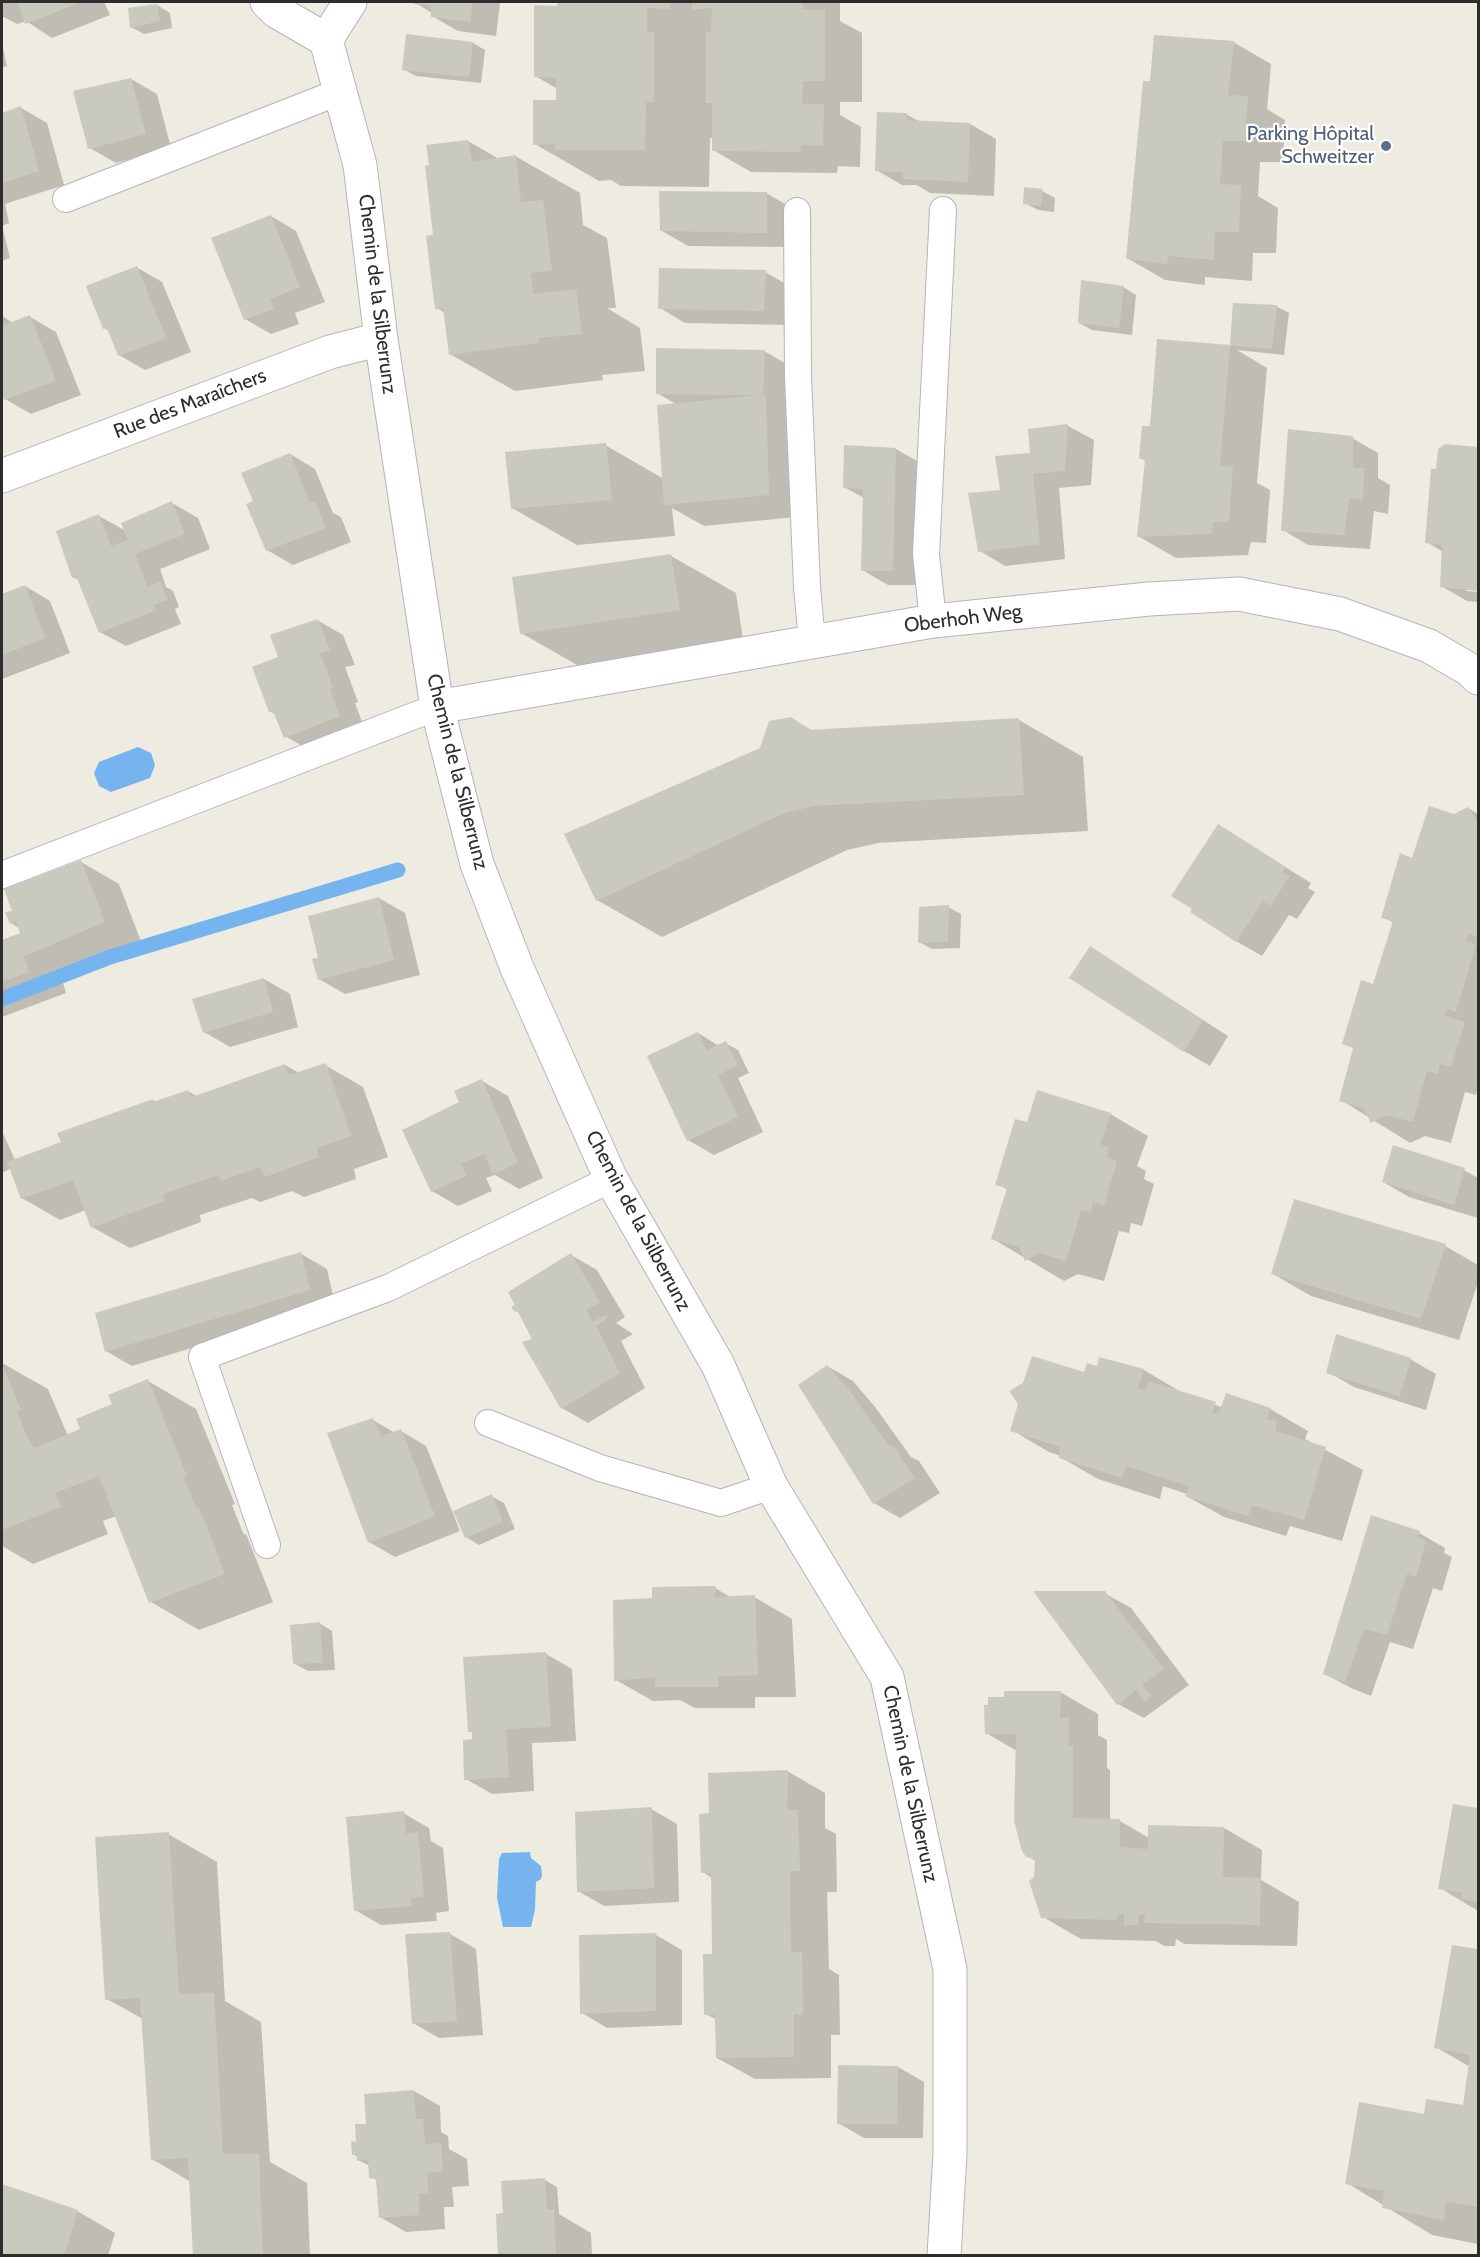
<!DOCTYPE html>
<meta charset="utf-8">
<style>
body{margin:0}
#map{position:relative;width:1480px;height:2257px;overflow:hidden;background:#eeebe0;font-family:Cabin,sans-serif}
canvas{display:block}
.frame{position:absolute;inset:0;border:3px solid #2d2d2d;pointer-events:none}
</style>
<div id="map">
<canvas width="1480" height="2257"></canvas>
<div class="frame"></div>
</div>
<script>
const ctx = document.querySelector('canvas').getContext('2d');
ctx.lineJoin = 'round';
function fill(path, color) {
  ctx.fillStyle = color;
  ctx.fill(path, 'evenodd');
}
function poly(rows) {
  const path = new Path2D();
  for (const r of rows) {
    path.moveTo(r[0], r[1]);
    for (let i = 2; i < r.length; i += 2) path.lineTo(r[i], r[i + 1]);
  }
  return path;
}
function trace(path, color, width, dash) {
  ctx.strokeStyle = color;
  ctx.lineWidth = width;
  ctx.lineCap = dash ? 'butt' : 'round';
  ctx.setLineDash(dash || []);
  ctx.stroke(path);
}
function write(font, color, halo, rows, align = 'center') {
  ctx.font = font + ' Cabin,sans-serif';
  ctx.lineWidth = 4.5;
  ctx.setLineDash([]);
  ctx.textBaseline = 'middle';
  ctx.strokeStyle = halo;
  ctx.fillStyle = color;
  for (const [text, x, y, turn = 0] of rows) {
    ctx.save();
    ctx.translate(x, y);
    ctx.rotate((+turn || 0) * Math.PI / 180);
    ctx.textAlign = isNaN(turn) ? turn : align;
    if (halo) ctx.strokeText(text, 0, 0);
    ctx.fillText(text, 0, 0);
    ctx.restore();
  }
}
fill(poly([
 [138,747,151,753,155,765,150,778,111,792,99,786,94,773,99,762],
 [530,1852,531,1858,541,1866,542,1875,541,1879,536,1882,535,1909,531,1927,503,1927,497,1898,499,1859,502,1853]
]), '#75b4ef');
fill(poly([
 [2,2,104,2,110,15,52,38,26,21,17,24,2,16],
 [414,2,500,2,496,36,458,31,432,16,432,13],
 [559,2,840,2,840,21,862,33,862,102,840,102,840,115,861,127,860,167,838,166,837,173,751,172,713,150,713,138,710,138,709,187,621,186,611,180,599,181,535,144,558,102,558,89,535,76],
 [157,5,170,13,172,28,144,34,131,27],
 [1233,42,1271,64,1267,109,1285,120,1283,162,1260,162,1258,196,1278,208,1276,253,1253,253,1252,281,1205,277,1205,285,1165,280,1127,258,1152,82],
 [473,43,485,50,481,83,416,76,403,69],
 [2,44,7,66,2,67],
 [131,79,157,94,171,148,116,163,90,148],
 [21,108,47,123,64,185,5,204,9,223,2,226,10,258,2,261,2,114],
 [878,113,907,115,921,122,970,124,996,139,994,196,930,193,917,185,902,185,876,170],
 [468,141,499,159,515,156,580,193,583,225,607,238,616,308,607,308,640,328,645,371,602,375,603,380,515,391,450,354,445,313,437,308,435,237],
 [1042,191,1055,198,1054,212,1038,210,1025,203],
 [766,193,792,208,793,247,688,246,662,231],
 [271,216,296,231,325,302,295,313,299,324,271,334,245,319],
 [136,267,162,282,191,352,145,370,119,355,110,332,105,328],
 [765,272,791,287,790,325,685,323,660,308],
 [1123,287,1136,295,1132,335,1092,330,1079,323],
 [1234,304,1276,306,1289,313,1284,355,1237,350,1267,368,1257,483,1270,490,1266,543,1251,542,1248,555,1176,558,1138,536,1146,461,1140,458,1151,427,1159,341,1231,346],
 [2,316,13,323,30,317,56,332,81,395,31,414,5,399,2,390],
 [764,351,790,366,806,516,704,526,672,508,675,536,577,545,512,508,605,445,664,479,676,404,657,393],
 [1068,426,1094,440,1091,485,1059,488,1065,559,1005,566,980,551,1001,491,1032,455,1029,431],
 [1352,438,1378,453,1378,478,1390,485,1388,514,1374,511,1370,549,1308,545,1283,530],
 [1445,446,1478,448,1478,589,1466,588,1466,591,1478,592,1478,602,1467,601,1441,586,1443,552,1427,542,1438,470],
 [896,449,922,464,918,585,888,585,862,570,864,498,844,487],
 [290,454,315,469,333,513,341,517,351,542,293,565,267,550,255,501],
 [172,503,198,518,210,549,160,569,166,587,173,591,179,607,175,609,181,624,126,646,100,632,80,581,73,577,99,516,126,531],
 [671,556,736,593,744,646,586,670,521,633],
 [25,586,50,601,70,653,2,679,2,596],
 [317,620,343,635,355,665,345,667,358,702,355,703,365,730,311,751,285,736,276,715,270,711,280,658],
 [791,718,813,731,1019,720,1083,757,1088,831,878,843,847,850,662,937,597,900,761,749],
 [1468,808,1478,814,1478,1085,1476,1095,1465,1092,1451,1143,1425,1136,1410,1143,1341,1100,1355,1049,1344,1043,1374,986,1394,923,1383,917,1413,860,1454,816],
 [1219,826,1311,883,1308,888,1315,892,1297,919,1289,915,1262,956,1236,941],
 [81,862,119,884,142,944,61,977,66,993,2,1017,2,941,21,934,19,928,11,923,14,912],
 [379,898,405,913,420,975,345,994,319,979,319,959],
 [948,907,961,914,960,948,932,949,919,942],
 [1091,948,1228,1036,1210,1066,1184,1051],
 [264,979,290,994,298,1027,230,1047,204,1032],
 [698,1033,719,1046,725,1043,738,1050,749,1073,738,1078,763,1132,714,1155,688,1140],
 [285,1065,299,1073,325,1065,363,1087,388,1157,354,1169,356,1179,304,1197,292,1191,260,1202,252,1198,200,1215,201,1222,130,1248,92,1227,86,1210,60,1220,22,1198,11,1168,2,1173,2,1131,15,1160,63,1143,153,1100,156,1102,188,1091,198,1097],
 [482,1081,508,1096,543,1178,519,1189,495,1175,486,1178,492,1191,458,1206,432,1191,461,1103],
 [1110,1114,1148,1136,1137,1166,1146,1171,1144,1179,1154,1184,1142,1226,1131,1223,1129,1233,1119,1231,1104,1281,1078,1274,1064,1281,993,1239,1008,1190,997,1184,1028,1124],
 [1464,1170,1478,1178,1478,1218,1409,1197,1383,1182],
 [1295,1201,1445,1246,1478,1265,1478,1282,1459,1340,1311,1296,1273,1274],
 [301,1254,327,1269,335,1305,132,1366,106,1351],
 [571,1255,597,1270,625,1317,616,1323,633,1334,621,1341,645,1388,588,1423,562,1408,535,1340,521,1314,516,1311],
 [1410,1359,1436,1374,1426,1410,1354,1387,1328,1372],
 [2,1363,48,1389,68,1436,82,1430,148,1381,196,1409,235,1504,232,1505,243,1533,247,1536,273,1602,199,1630,151,1602,116,1516,103,1521,108,1534,33,1564,2,1546],
 [827,1366,853,1381,875,1407,911,1457,919,1461,940,1493,900,1518,874,1503],
 [1098,1367,1144,1370,1181,1392,1223,1408,1270,1409,1308,1431,1305,1439,1363,1470,1342,1541,1290,1526,1286,1536,1224,1517,1186,1496,1187,1494,1163,1486,1160,1499,1098,1479,1060,1457,1061,1456,1049,1452,1012,1430,1085,1374],
 [373,1420,395,1433,401,1431,426,1446,460,1531,395,1557,369,1542],
 [491,1496,504,1503,515,1529,479,1545,466,1537],
 [1419,1533,1445,1548,1444,1553,1452,1557,1442,1591,1433,1588,1413,1649,1390,1642,1371,1696,1351,1688,1325,1674],
 [715,1588,732,1598,754,1597,792,1619,796,1697,755,1697,755,1708,695,1708,680,1700,653,1701,616,1680,653,1600],
 [1104,1593,1131,1608,1189,1685,1144,1718,1118,1704],
 [319,1623,332,1631,335,1670,308,1671,295,1664],
 [546,1654,572,1669,576,1741,532,1743,534,1791,492,1794,466,1779,473,1741,473,1733,470,1731],
 [1060,1692,1098,1714,1098,1735,1107,1740,1107,1768,1110,1770,1110,1820,1120,1821,1149,1838,1224,1828,1262,1850,1261,1880,1299,1902,1297,1946,1184,1944,1176,1939,1175,1946,1164,1946,1156,1941,1081,1939,1043,1917,1035,1877,1036,1861,1027,1856,1017,1751,986,1733],
 [787,1771,825,1793,825,1828,836,1834,837,1892,827,1892,829,1969,839,1975,840,2035,831,2035,831,2078,755,2079,717,2058,717,2020,706,2014,714,1955,712,1878,703,1872,711,1814],
 [1454,1805,1478,1810,1478,1911,1440,1888],
 [651,1809,677,1824,679,1902,604,1906,578,1891],
 [403,1813,429,1828,431,1841,443,1848,449,1911,436,1913,437,1921,381,1925,355,1910],
 [168,1834,217,1862,225,2001,261,2022,270,2162,307,2183,310,2256,195,2256,191,2182,152,2159,143,2019,107,1999],
 [450,1934,476,1949,483,2035,439,2038,413,2023],
 [656,1935,682,1950,682,2025,607,2028,582,2013],
 [1453,1947,1478,1951,1478,2244,1432,2235,1347,2183,1425,2116,1464,2107,1470,2067,1436,2047],
 [898,2067,924,2082,923,2138,864,2138,838,2123],
 [414,2091,440,2106,441,2132,448,2136,449,2149,467,2159,469,2186,452,2187,454,2207,444,2207,445,2229,406,2232,380,2217,378,2181,371,2177,370,2166,358,2160,358,2157,353,2154,367,2125],
 [545,2180,557,2187,559,2214,591,2233,592,2256,500,2256,505,2214],
 [2,2186,77,2211,115,2233,108,2256,2,2256]
]), '#0003');
trace(poly([
 [2,999,110,957,398,870]
]), '#75b4ef', 15);
fill(poly([
 [18,2,82,2,25,24],
 [413,2,473,2,470,22,431,17,431,5,413,4],
 [557,2,670,2,670,9,647,8,647,32,654,32,654,102,646,102,645,150,555,150,555,144,533,145,533,100,556,100,556,78,534,77,534,5,557,6],
 [692,2,803,2,803,9,825,10,825,81,803,81,802,104,824,104,823,146,801,145,800,152,712,151,712,103,706,103,706,32,711,32,712,8,692,10],
 [157,4,160,21,130,28,128,8],
 [406,34,473,42,469,77,402,70],
 [1154,35,1234,41,1228,95,1248,96,1245,141,1223,141,1220,184,1241,185,1239,232,1215,232,1214,260,1168,256,1167,264,1126,259,1143,81,1150,81],
 [131,78,146,134,88,149,73,91],
 [21,106,39,171,2,183,2,113],
 [877,112,907,113,907,120,970,123,968,182,903,179,903,172,875,171],
 [468,140,472,162,516,155,521,202,543,200,552,271,531,273,533,294,576,289,582,334,539,338,539,343,449,355,443,308,435,309,426,236,433,235,425,166,429,165,426,145],
 [1024,187,1043,189,1041,206,1023,204],
 [659,191,767,192,767,233,660,231],
 [271,215,300,287,270,299,274,309,244,320,211,238],
 [137,266,166,338,118,356,107,328,103,329,86,286],
 [659,268,766,270,764,311,658,309],
 [1081,280,1124,286,1119,328,1078,323],
 [1233,303,1277,305,1272,349,1230,345],
 [30,315,56,381,4,400,2,395,2,321,3,325],
 [1157,339,1230,345,1220,465,1233,467,1229,522,1213,522,1211,534,1137,537,1145,460,1139,458,1142,426,1150,426],
 [656,348,765,350,763,395,766,394,769,495,664,505,657,405,760,395,656,394],
 [1068,424,1065,471,1033,474,1040,544,978,552,968,493,1000,490,995,456,1030,453,1028,429],
 [1288,429,1353,436,1353,468,1364,468,1363,500,1349,498,1344,535,1281,531],
 [606,443,612,500,511,509,505,452],
 [1445,444,1478,447,1478,591,1440,587,1442,545,1425,543,1431,469,1436,469,1438,449],
 [844,445,896,448,893,571,861,571,863,489,843,488],
 [290,453,310,503,315,501,326,528,266,551,246,504,253,501,241,473],
 [172,501,185,534,135,554,147,587,160,582,168,600,154,605,156,610,99,633,76,576,72,578,56,531,99,514,111,546,128,540,121,523],
 [671,554,680,610,520,634,512,577],
 [25,585,45,638,2,655,2,594],
 [318,619,330,650,320,653,333,688,330,689,340,716,284,738,273,711,269,712,252,667,278,657,270,635],
 [791,717,809,730,1019,718,1024,795,813,806,782,814,596,901,564,834,760,748,769,721],
 [1429,806,1454,814,1468,807,1476,820,1478,821,1478,937,1469,934,1466,941,1476,944,1456,1012,1447,1009,1444,1016,1465,1022,1451,1067,1440,1064,1438,1074,1427,1071,1413,1122,1386,1115,1371,1123,1363,1108,1339,1101,1353,1048,1342,1044,1361,980,1373,984,1393,921,1381,918,1400,853,1412,858],
 [1218,824,1286,867,1282,873,1290,876,1270,906,1263,901,1236,942,1190,912,1192,909,1171,896],
 [81,860,105,922,24,956,29,972,2,982,2,940,20,933,16,921,10,924,5,912,12,911,4,889],
 [379,897,394,960,318,980,312,959,318,958,308,916],
 [949,905,948,942,918,943,919,907],
 [1090,946,1203,1020,1184,1052,1069,978],
 [264,978,273,1012,203,1033,192,999],
 [698,1032,707,1050,726,1041,738,1065,718,1075,738,1117,687,1141,647,1056],
 [326,1063,351,1136,317,1148,319,1157,265,1177,260,1167,221,1181,218,1175,163,1194,164,1201,91,1228,73,1180,21,1199,7,1162,61,1142,57,1133,153,1099,153,1102,188,1090,192,1097,285,1064,289,1075],
 [482,1079,518,1163,492,1175,485,1154,461,1163,466,1176,431,1192,402,1130,459,1102,454,1091],
 [1037,1090,1111,1113,1100,1144,1109,1148,1107,1158,1117,1161,1104,1206,1093,1202,1091,1212,1081,1210,1066,1261,1039,1253,1025,1261,1019,1247,991,1239,1007,1188,995,1185,1015,1119,1027,1122],
 [1393,1145,1465,1168,1454,1205,1382,1182],
 [1294,1199,1446,1244,1421,1319,1271,1274],
 [301,1252,310,1290,105,1352,95,1313],
 [571,1253,600,1302,586,1310,593,1322,605,1315,608,1318,596,1326,620,1373,561,1409,522,1342,532,1339,517,1310,515,1312,511,1307,515,1305,508,1292],
 [1336,1334,1411,1358,1400,1396,1326,1373],
 [1032,1356,1084,1372,1087,1363,1097,1366,1099,1357,1144,1369,1138,1388,1145,1390,1148,1381,1216,1402,1212,1413,1219,1413,1226,1393,1271,1408,1267,1419,1277,1421,1275,1431,1326,1447,1304,1520,1252,1505,1248,1516,1185,1496,1189,1486,1126,1466,1122,1478,1059,1458,1060,1447,1010,1431,1018,1404,1009,1391,1023,1383],
 [2,1364,21,1410,17,1411,27,1437,34,1448,80,1429,76,1419,112,1404,108,1395,148,1379,187,1476,184,1478,196,1508,199,1507,225,1574,149,1603,99,1476,55,1493,61,1507,2,1530],
 [827,1365,849,1390,890,1447,893,1445,915,1478,873,1504,798,1385],
 [373,1418,381,1436,401,1429,435,1516,368,1543,327,1433],
 [492,1494,503,1522,465,1538,453,1511],
 [1371,1515,1420,1531,1418,1538,1426,1541,1416,1577,1407,1574,1387,1635,1364,1629,1345,1682,1323,1674],
 [716,1586,715,1597,755,1595,758,1675,718,1676,718,1687,655,1687,655,1677,614,1681,613,1600,652,1598,652,1587],
 [1033,1591,1105,1591,1164,1669,1142,1685,1152,1696,1144,1702,1136,1690,1117,1705],
 [320,1622,323,1663,293,1664,290,1625],
 [546,1652,551,1727,506,1729,509,1777,464,1780,463,1740,472,1739,472,1732,468,1732,463,1657],
 [1004,1691,1061,1691,1060,1718,1069,1717,1069,1746,1073,1746,1073,1818,1120,1819,1120,1847,1148,1849,1148,1825,1224,1827,1223,1877,1261,1878,1260,1925,1144,1923,1145,1914,1139,1915,1138,1925,1124,1925,1124,1914,1118,1915,1117,1920,1041,1918,1029,1881,1034,1877,1035,1859,1026,1857,1022,1851,1014,1821,1016,1734,985,1734,984,1705,988,1705,988,1697,1004,1697],
 [788,1770,787,1810,798,1810,800,1871,790,1871,791,1952,802,1952,803,2015,794,2014,794,2057,716,2058,715,2015,704,2015,703,1954,712,1954,711,1873,701,1873,699,1814,709,1813,708,1773],
 [1453,1804,1478,1808,1478,1902,1461,1899,1462,1893,1438,1889],
 [652,1807,654,1888,577,1892,575,1812],
 [404,1811,406,1834,418,1832,424,1897,411,1898,412,1906,354,1911,346,1817],
 [169,1832,179,1994,214,1993,223,2154,259,2154,263,2256,193,2256,188,2158,151,2160,140,1998,105,2000,95,1837],
 [450,1932,457,2021,412,2024,405,1934],
 [656,1933,656,2011,580,2014,579,1935],
 [1452,1945,1478,1949,1478,2207,1446,2201,1444,2220,1382,2208,1384,2191,1345,2184,1359,2102,1424,2114,1426,2099,1463,2105,1470,2055,1434,2048],
 [838,2065,898,2066,897,2124,837,2124],
 [414,2090,416,2119,423,2119,425,2144,441,2143,443,2171,427,2173,428,2193,419,2193,419,2215,379,2218,376,2179,369,2178,368,2160,357,2161,357,2154,352,2155,351,2141,356,2142,355,2124,366,2124,364,2094],
 [545,2178,547,2210,554,2209,556,2256,498,2256,496,2214,503,2213,501,2181],
 [2,2184,78,2210,64,2256,2,2256]
]), '#cac9be');
const service = poly([
 [66,199,339,92],
 [797,211,798,377,807,587,812,641],
 [933,621,926,554,943,210],
 [2,875,437,707],
 [488,1423,600,1468,721,1503,771,1486],
 [267,1545,202,1357,388,1288,611,1179]
]);
const minor = poly([
 [267,2,276,11,326,40,360,165,381,339,437,707,477,864,517,968,611,1179,718,1365,771,1486,887,1677,950,1969,950,2153,944,2256],
 [326,40,350,2],
 [2,476,330,352,381,339],
 [437,707,933,621,1149,599,1239,594,1340,614,1429,646,1470,670,1478,678]
]);
trace(service, '#b4b3c0', 28);
trace(minor, '#b4b3c0', 35);
trace(service, '#fff', 26);
trace(minor, '#fff', 33);
for (const [x, y, r, color] of [
 [1386,146,6,"#5c6f8a"]
]) {
  const dot = new Path2D();
  dot.arc(x, y, r, 0, 2 * Math.PI);
  ctx.fillStyle = color;
  ctx.fill(dot);
  trace(dot, '#fff', 2);
}
write('20px', '#4e5e75', '#fff', [
 ["Parking Hôpital",1374,134],
 ["Schweitzer",1374,157]
], 'right');
write('20px', '#2d2d2d', '#fff', [
 ["Chemin de la Silberrunz",377,294,83],
 ["Rue des Maraîchers",190,404,-21],
 ["Oberhoh Weg",963,619,-7],
 ["Chemin de la Silberrunz",457,772,76],
 ["Chemin de la Silberrunz",638,1221,62],
 ["Chemin de la Silberrunz",910,1784,78]
]);
</script>
